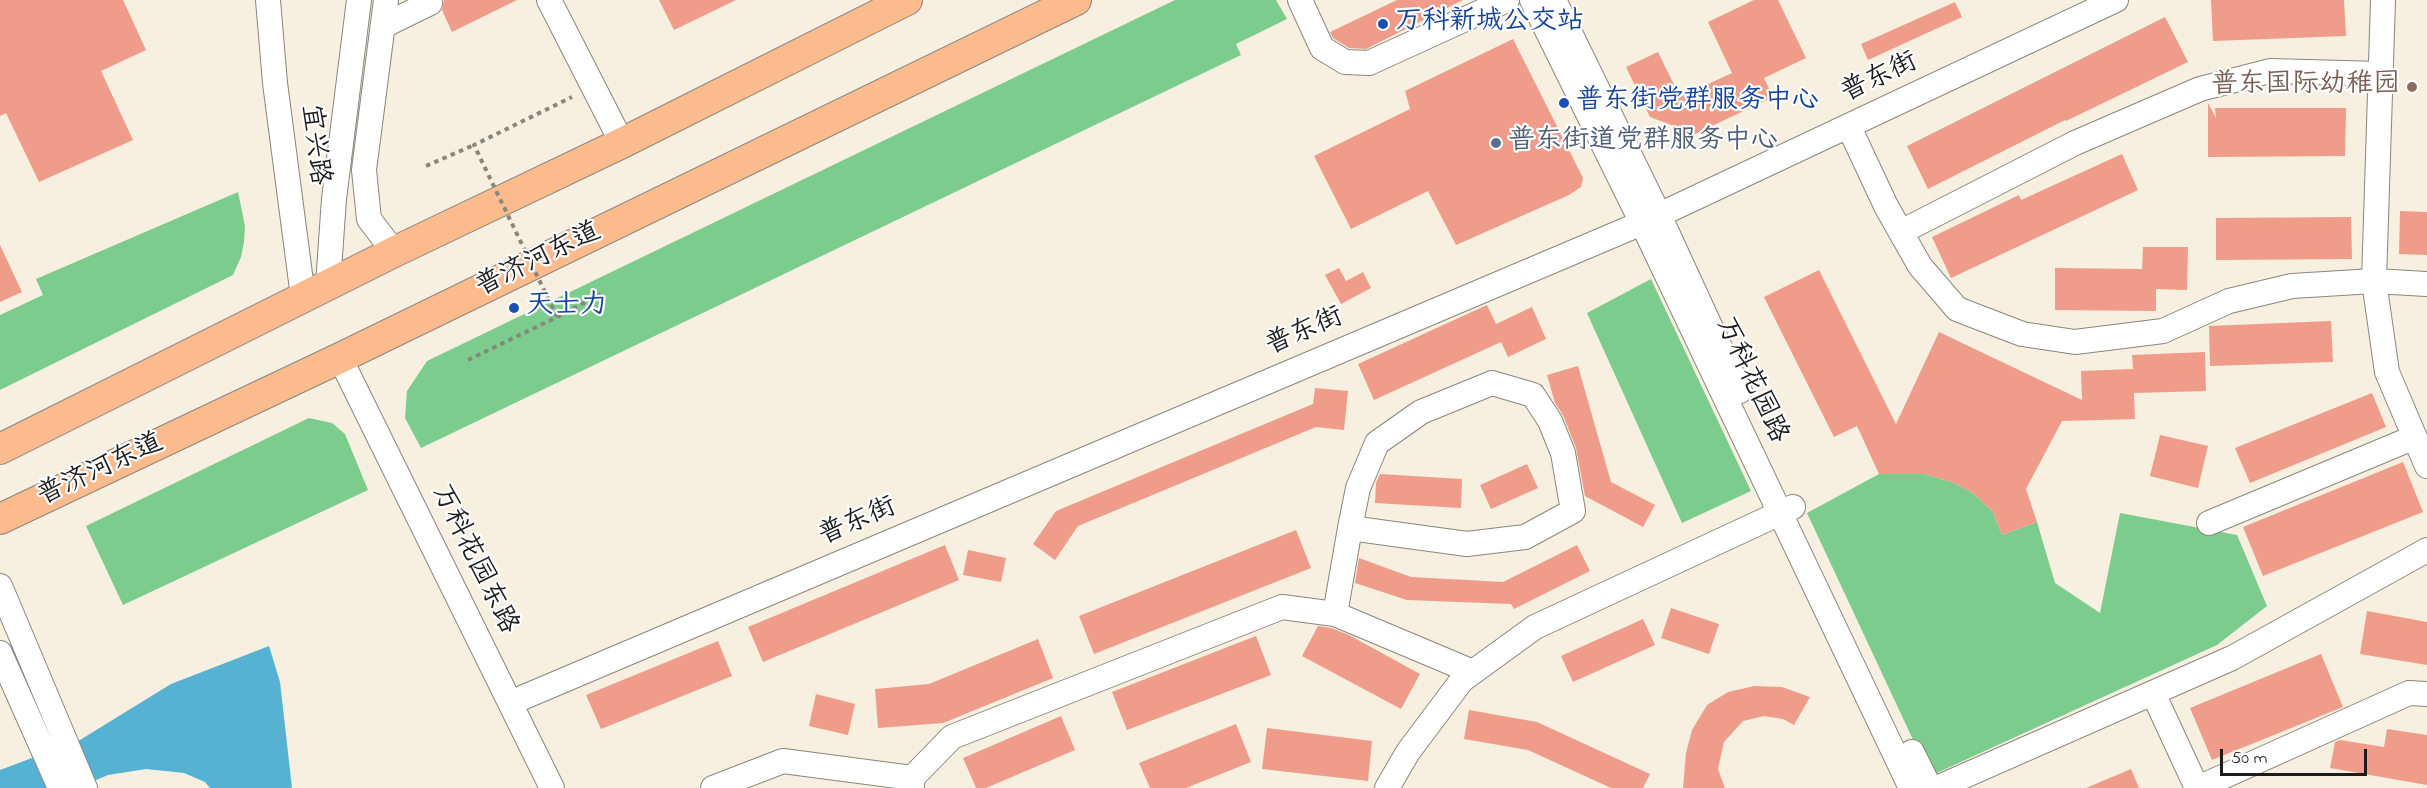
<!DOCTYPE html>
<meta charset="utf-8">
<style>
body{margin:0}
#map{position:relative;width:2427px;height:788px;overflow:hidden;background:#f7efdf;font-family:"Indie Flower",sans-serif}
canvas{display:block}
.scale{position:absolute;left:2220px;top:749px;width:147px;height:27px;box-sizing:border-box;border:3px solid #1c1c1c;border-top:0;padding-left:8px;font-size:18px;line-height:21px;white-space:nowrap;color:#1c1c1c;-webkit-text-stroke:4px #fff;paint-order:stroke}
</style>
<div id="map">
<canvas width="2427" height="788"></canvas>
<div class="scale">50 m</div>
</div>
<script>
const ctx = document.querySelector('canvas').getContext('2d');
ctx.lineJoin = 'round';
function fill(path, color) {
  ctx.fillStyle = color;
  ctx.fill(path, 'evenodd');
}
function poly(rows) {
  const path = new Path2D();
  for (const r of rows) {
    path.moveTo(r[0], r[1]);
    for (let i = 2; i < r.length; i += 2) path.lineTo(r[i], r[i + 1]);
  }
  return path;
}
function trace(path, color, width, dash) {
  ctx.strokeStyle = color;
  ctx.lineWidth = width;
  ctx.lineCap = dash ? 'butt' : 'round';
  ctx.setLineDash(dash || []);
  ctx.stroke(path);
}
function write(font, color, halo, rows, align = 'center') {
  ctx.font = font + ' "Indie Flower","LXGW WenKai TC",sans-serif';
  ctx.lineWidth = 4.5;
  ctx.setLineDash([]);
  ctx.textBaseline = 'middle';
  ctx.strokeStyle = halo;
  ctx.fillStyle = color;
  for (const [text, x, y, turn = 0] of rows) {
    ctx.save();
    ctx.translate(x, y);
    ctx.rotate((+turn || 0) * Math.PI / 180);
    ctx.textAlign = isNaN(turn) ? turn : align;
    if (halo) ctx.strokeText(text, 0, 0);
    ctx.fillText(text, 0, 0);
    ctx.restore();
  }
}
fill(poly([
 [1175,0,1276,0,1287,19,1236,44,1241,55,421,448,405,418,407,391,427,361],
 [238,192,245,226,244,242,241,257,233,275,0,390,0,315,43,295,36,279],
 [1651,279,1751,491,1682,523,1587,313],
 [309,418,332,423,345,434,368,490,123,605,86,526],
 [1879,474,1924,474,1952,482,1973,493,1993,512,2002,535,2037,522,2055,583,2100,613,2120,513,2237,535,2267,606,2217,645,1930,776,1807,513]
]), '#7ccc8d');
fill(poly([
 [269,646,280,682,292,788,210,788,205,782,184,773,146,769,108,775,77,788,0,788,0,770,80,740,171,684]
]), '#55b2d3');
fill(poly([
 [0,0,123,0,146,50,101,71,133,140,39,182,6,113,0,116],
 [444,0,517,0,452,32,442,10],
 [659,0,736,0,674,30],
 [1397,0,1463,0,1366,49,1349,48,1333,38,1330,32],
 [1754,0,1778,0,1806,58,1764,78,1773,97,1695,134,1650,117,1626,67,1658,52,1680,97,1732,73,1708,22],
 [2211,0,2344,0,2346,36,2213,41],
 [1955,2,1962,17,1868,60,1861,44],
 [2165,17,2188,62,2066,121,2065,120,1928,189,1907,146],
 [1513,39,1583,178,1581,187,1569,195,1456,245,1428,191,1351,229,1314,156,1410,109,1405,91],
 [2208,103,2216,118,2215,108,2346,108,2345,156,2208,157],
 [2122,154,2138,190,1951,278,1932,237,2019,195,2021,200],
 [2400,211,2427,212,2427,255,2399,254],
 [2351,217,2352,259,2216,260,2216,218],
 [0,245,22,292,0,302],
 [2143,247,2188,247,2187,290,2156,289,2156,311,2055,310,2055,268,2142,269],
 [1339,268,1346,281,1363,272,1371,288,1341,304,1325,275],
 [1819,270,1896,424,1939,332,2082,400,2081,371,2133,369,2132,355,2205,352,2206,391,2134,393,2135,419,2062,421,2026,489,2037,522,2002,535,1993,512,1973,493,1952,482,1924,474,1879,474,1857,426,1834,437,1764,297],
 [1487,305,1496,324,1532,307,1546,339,1508,357,1501,342,1374,400,1358,364],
 [2331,321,2333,362,2210,366,2209,326],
 [1578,366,1611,482,1655,505,1643,527,1585,496,1576,448,1563,415,1555,403,1547,375],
 [1315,388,1348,391,1344,430,1316,427,1078,526,1055,560,1033,544,1056,511,1313,404],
 [2372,393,2386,427,2250,483,2235,448],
 [2160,435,2208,446,2198,488,2150,476],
 [2403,462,2423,512,2263,576,2243,527],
 [1527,464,1538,488,1491,509,1480,485],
 [1380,474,1462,479,1461,508,1375,503,1376,483],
 [1296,530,1311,568,1094,654,1079,616],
 [945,545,959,580,763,662,748,627],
 [1577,545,1590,571,1514,609,1511,604,1407,600,1355,583,1359,558,1411,577,1503,582],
 [968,550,1006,558,1001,582,963,575],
 [1671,608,1719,624,1709,654,1661,638],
 [2367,611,2427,622,2427,665,2360,654],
 [1643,619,1655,645,1573,682,1561,656],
 [1318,626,1331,628,1349,635,1420,674,1401,709,1302,656],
 [1256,636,1271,675,1127,730,1112,692],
 [1038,639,1053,678,943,723,878,728,875,689,929,684],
 [718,641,732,676,601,729,586,695],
 [2321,654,2343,707,2212,760,2190,708],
 [1754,686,1782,687,1810,697,1794,725,1783,719,1764,716,1743,721,1724,742,1718,769,1725,788,1683,788,1686,753,1692,730,1707,705,1728,692],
 [816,694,855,704,848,735,809,726],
 [1469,710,1537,722,1650,774,1643,788,1611,788,1528,750,1464,739],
 [1061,716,1075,750,986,788,976,788,963,758],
 [1236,724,1251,762,1186,788,1150,788,1139,763],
 [1267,728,1372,741,1368,781,1262,769],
 [2387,729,2427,735,2427,785,2330,768,2335,742,2340,740,2384,747],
 [2131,769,2139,788,2086,788]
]), '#ef9c8a');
const minor = poly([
 [268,0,275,83,303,297],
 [386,0,364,170,369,219,394,252],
 [549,0,622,143],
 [1300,0,1322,48,1345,62,1369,63,1507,0],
 [1532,0,1642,223,1911,788],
 [1554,0,1659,215,1740,391],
 [2383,0,2374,281,2387,372,2427,466],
 [383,26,430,3],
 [1849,127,1886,206,1920,266,1957,309,2022,334,2075,342,2163,331,2229,301,2292,286,2374,281,2427,284],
 [1901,232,2075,143,2200,89,2270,71,2381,74],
 [328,284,334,199,359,0],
 [340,358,552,788],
 [2209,523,2415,437],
 [0,586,85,788],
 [1335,614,1350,528,1358,488,1377,443,1421,412,1492,383,1533,395,1550,421,1563,453,1573,511,1525,537,1467,544,1350,528],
 [0,653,60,788],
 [2153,693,2197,788],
 [510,703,1642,223,2116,0],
 [1912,752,1930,788],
 [713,788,783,761,912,778],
 [912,788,912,778,952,737,1282,607,1335,614,1473,672],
 [1387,788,1408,752,1462,680,1535,627,1793,507],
 [1937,788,2232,658,2427,550],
 [2198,788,2409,693,2427,694]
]);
const major = poly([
 [0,449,394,252,622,143,907,0],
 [0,519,340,358,1076,0]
]);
trace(minor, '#8a867e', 26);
trace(major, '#8a867e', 32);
trace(poly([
 [426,166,474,145],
 [557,317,601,294]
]), '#8a867e', 4, [4.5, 4.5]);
trace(minor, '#fff', 24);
trace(major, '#fbbb8d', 30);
trace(poly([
 [468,360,557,317,474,145,572,97]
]), '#8a867e', 4, [4.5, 4.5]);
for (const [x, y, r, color] of [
 [1383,24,6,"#1a4fb4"],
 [2412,87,6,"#8d6e63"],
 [1564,103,6,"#1a4fb4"],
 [1496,143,6,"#5c6f8a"],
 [514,308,6,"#1a4fb4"]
]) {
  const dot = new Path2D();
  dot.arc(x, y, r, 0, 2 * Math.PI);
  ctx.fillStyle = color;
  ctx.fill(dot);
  trace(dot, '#fff', 2);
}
write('27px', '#164399', '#fff', [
 ["万科新城公交站",1395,24],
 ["普东街党群服务中心",1576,103],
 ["天士力",526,308]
], 'left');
write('27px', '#1c1c1c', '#fff', [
 ["普东街",1880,79,-25],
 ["宜兴路",313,145,83],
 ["普济河东道",539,261,-26],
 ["普东街",1305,333,-23],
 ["万科花园路",1750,381,65],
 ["普济河东道",101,471,-25],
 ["普东街",858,523,-23],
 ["万科花园东路",473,560,64]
]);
write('27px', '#785e54', '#fff', [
 ["普东国际幼稚园",2400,87]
], 'right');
write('27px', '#4e5e75', '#fff', [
 ["普东街道党群服务中心",1508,143]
], 'left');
</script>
